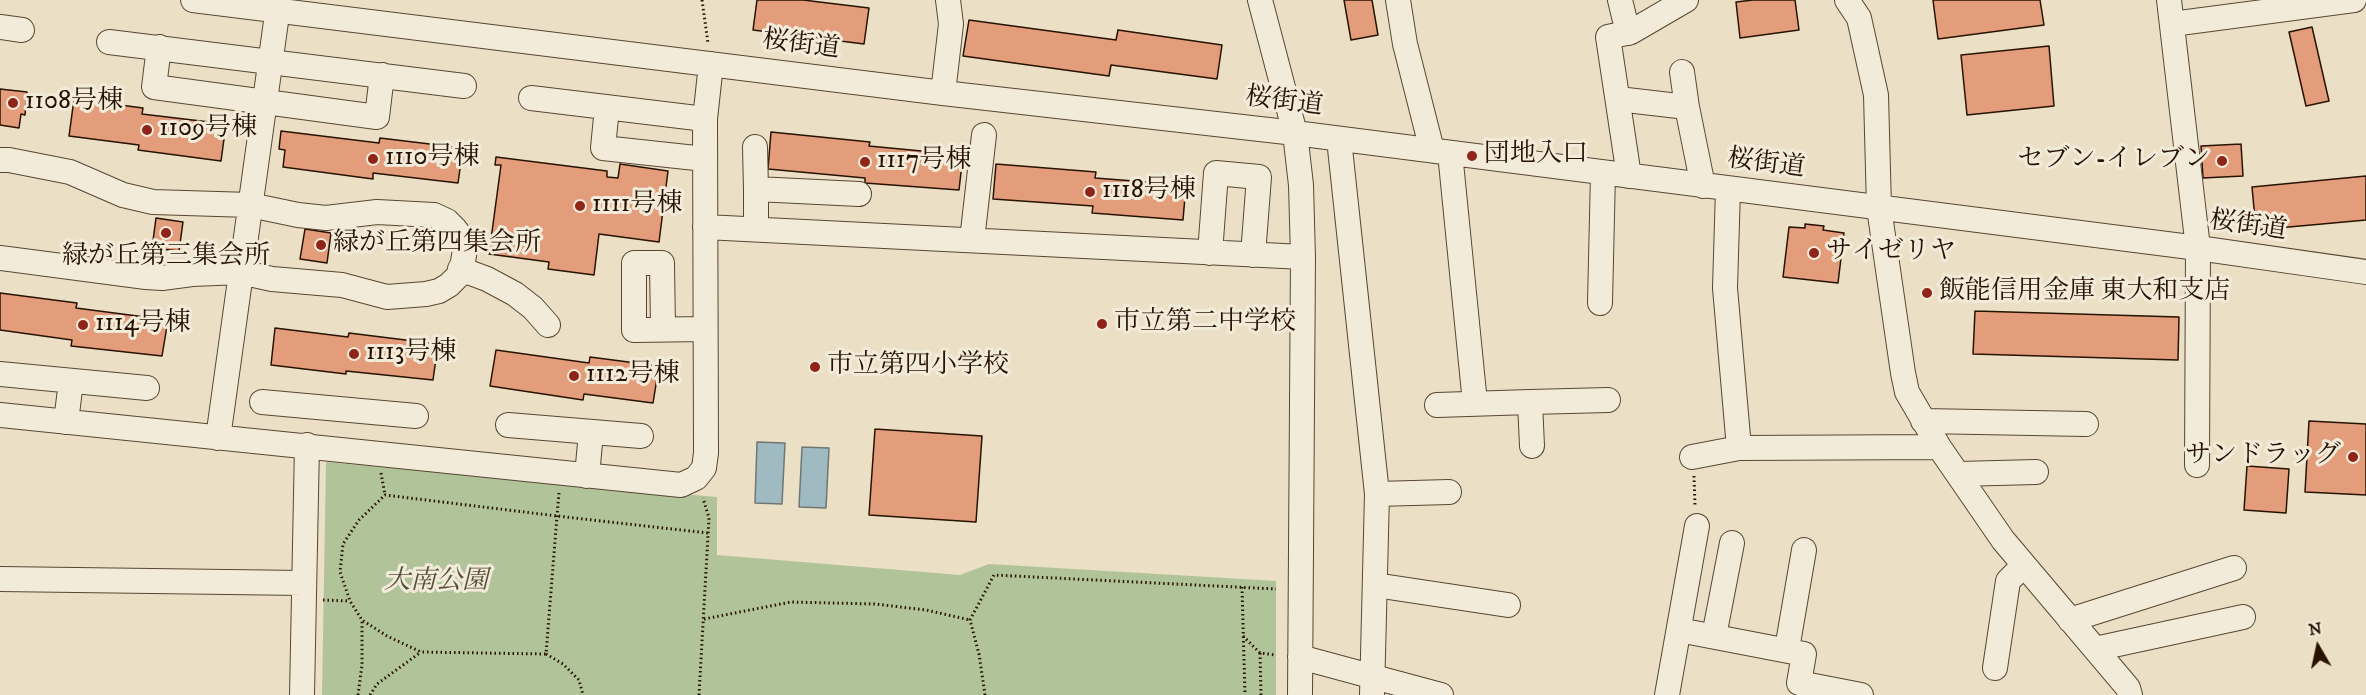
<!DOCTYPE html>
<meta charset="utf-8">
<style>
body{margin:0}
#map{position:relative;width:2366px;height:695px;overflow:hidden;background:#ebe0c6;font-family:"IM FELL DW Pica",serif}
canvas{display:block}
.north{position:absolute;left:2288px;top:617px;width:60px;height:60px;-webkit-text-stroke:4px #f2ebda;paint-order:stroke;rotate:351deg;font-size:16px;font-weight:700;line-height:24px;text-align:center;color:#271200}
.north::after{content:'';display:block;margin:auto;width:21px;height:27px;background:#271200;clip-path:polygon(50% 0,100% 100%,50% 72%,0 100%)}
</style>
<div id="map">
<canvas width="2366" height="695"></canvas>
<div class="north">N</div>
</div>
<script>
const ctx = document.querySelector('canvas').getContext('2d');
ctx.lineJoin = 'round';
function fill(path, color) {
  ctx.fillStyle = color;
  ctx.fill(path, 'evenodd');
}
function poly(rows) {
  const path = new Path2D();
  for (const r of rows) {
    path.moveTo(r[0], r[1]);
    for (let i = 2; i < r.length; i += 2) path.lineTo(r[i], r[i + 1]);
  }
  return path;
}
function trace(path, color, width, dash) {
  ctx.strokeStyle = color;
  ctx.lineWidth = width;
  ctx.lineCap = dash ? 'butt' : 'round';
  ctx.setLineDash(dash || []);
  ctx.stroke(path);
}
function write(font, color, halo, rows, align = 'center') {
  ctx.font = font + ' "IM FELL DW Pica","Noto Serif JP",serif';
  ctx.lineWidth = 6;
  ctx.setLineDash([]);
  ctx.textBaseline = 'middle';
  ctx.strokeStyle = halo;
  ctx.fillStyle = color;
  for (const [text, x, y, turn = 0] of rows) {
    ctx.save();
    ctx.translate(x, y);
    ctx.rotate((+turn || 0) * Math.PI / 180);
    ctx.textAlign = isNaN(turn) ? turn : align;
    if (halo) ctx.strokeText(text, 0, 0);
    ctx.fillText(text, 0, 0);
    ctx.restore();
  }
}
fill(poly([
 [326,462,717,497,717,555,960,575,989,564,1276,581,1276,695,322,695]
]), '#b1c399');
const water = poly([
 [757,442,785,443,782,504,755,503,757,442],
 [802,447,829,448,826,508,799,507,802,447]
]);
fill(water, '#9fbac1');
trace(water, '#6f7774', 1.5);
const building = poly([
 [757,0,803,0,869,8,864,44,753,30,757,0],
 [1344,0,1372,0,1378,35,1351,40,1344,0],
 [1753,0,1795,0,1799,30,1740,38,1736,2,1753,0],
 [1933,0,2040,0,2044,25,1938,39,1933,0],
 [969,20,1116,40,1118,30,1222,45,1217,79,1111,65,1109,76,963,56,969,20],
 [2312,27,2329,101,2306,106,2289,32,2312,27],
 [2049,46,2054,106,1967,115,1961,55,2049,46],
 [0,89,27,92,25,115,21,114,19,128,0,125,0,89],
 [74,99,143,108,142,114,226,124,221,161,138,150,139,145,69,136,74,99],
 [281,131,379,143,380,138,463,148,458,183,373,173,373,179,283,167,285,150,279,149,281,131],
 [771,132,870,142,869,146,963,155,959,190,865,183,865,178,768,169,771,132],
 [2241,144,2243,176,2203,178,2201,146,2241,144],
 [496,157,607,171,607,177,618,178,620,164,668,171,659,242,599,234,594,275,548,269,549,262,489,254,501,165,495,165,496,157],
 [996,164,1096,172,1095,178,1186,185,1183,220,1092,213,1093,206,993,199,996,164],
 [2366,176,2366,220,2256,230,2252,187,2366,176],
 [156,218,183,222,179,251,152,248,156,218],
 [1805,224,1824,226,1823,230,1844,233,1838,283,1783,277,1789,227,1805,228,1805,224],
 [305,229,331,233,327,263,300,259,305,229],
 [0,293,77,303,76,308,168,320,162,356,71,346,72,340,0,330,0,293],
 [1975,311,2179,317,2178,360,1973,354,1975,311],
 [275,328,348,337,349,333,438,344,433,380,346,371,346,374,271,365,275,328],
 [496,350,589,363,590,357,659,366,653,403,584,394,583,400,490,386,496,350],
 [2309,421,2366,424,2366,495,2305,492,2309,421],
 [875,429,982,436,976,522,869,515,875,429],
 [2247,466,2289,469,2286,513,2244,510,2247,466]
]);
fill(building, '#e39d7b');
trace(building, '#271200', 1.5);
const minor = poly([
 [193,0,943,93,1295,133,2198,248,2366,272],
 [1260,0,1295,133,1301,185,1303,257,1300,695],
 [1398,0,1405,44,1432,150],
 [1620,0,1628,33],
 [1847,0,1859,18,1876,95,1879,208,1903,373,1907,392,1939,447,2003,540,2128,688,2130,695],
 [2169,0,2198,248,2197,465],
 [2172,24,2354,0],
 [0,27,22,30],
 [109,42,464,86],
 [159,47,154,87,377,117,382,75],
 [1682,72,1687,107],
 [943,93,951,24,948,0],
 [531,98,705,119],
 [1618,99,1687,107,1703,186],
 [607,107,603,148,705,159],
 [1339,139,1377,494],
 [755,147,756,189],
 [1450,153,1475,403],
 [0,160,9,160,70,172,123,195,153,202,250,205,298,215,326,218,377,212,434,215,447,221,455,229,462,238,465,249,463,262,458,276,449,285,439,291,426,294,387,297,342,285,272,279,240,272,192,274,162,278,146,277,0,258],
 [1629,176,1608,37,1631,32,1686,0],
 [1728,189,1725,288,1739,448],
 [705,227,1303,257],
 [756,229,756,189,859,194],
 [972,240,984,135],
 [1210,253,1216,173,1259,177,1253,255],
 [460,269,487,279,515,294,533,308,548,325],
 [1600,303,1603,173],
 [663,329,662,263,634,263,634,330,705,329],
 [0,374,147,388],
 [262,402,416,416],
 [1530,402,1608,400],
 [1437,405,1530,402,1532,446],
 [0,415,681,485,696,478,704,468,706,453,705,119,711,64],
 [1923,421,2086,424],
 [66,422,71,381],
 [508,425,641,436],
 [218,438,279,0],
 [1692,457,1739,448,1939,447],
 [1958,474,2036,472],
 [587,476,591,432],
 [0,579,303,583],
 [1375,585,1508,605],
 [2070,620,2234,568],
 [1679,630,1804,654,1799,683,1861,695],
 [1714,636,1732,543],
 [1787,649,1804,550],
 [2095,649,2243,617],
 [1300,657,1441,695],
 [1995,668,2008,581,2024,565],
 [302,695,307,445],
 [1372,695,1377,494,1449,492],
 [1667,695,1697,526]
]);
trace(minor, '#584632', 26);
trace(poly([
 [702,0,708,43],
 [381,473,385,495],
 [1694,476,1695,506],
 [559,493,557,516,546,654,421,652,387,636,362,620,350,601,340,572,343,544,359,520,385,495,557,516,708,533],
 [1242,587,1245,695],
 [323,600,350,601],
 [704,619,791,602,875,604,926,610,970,620],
 [1243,636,1260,653,1276,655],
 [1260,653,1261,695],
 [546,654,563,664,579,680,583,695],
 [358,695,362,665,362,620],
 [370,695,377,684,421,652],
 [699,695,709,518,703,498],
 [985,695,979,654,970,620,994,575,1276,589]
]), '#271200', 3, [1.5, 3]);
trace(minor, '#f2ebda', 24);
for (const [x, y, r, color] of [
 [13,103,6,"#8f2418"],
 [147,130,6,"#8f2418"],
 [1472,156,6,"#8f2418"],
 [373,159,6,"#8f2418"],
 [2222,161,6,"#8f2418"],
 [865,162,6,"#8f2418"],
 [1090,192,6,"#8f2418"],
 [580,206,6,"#8f2418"],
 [166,233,6,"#8f2418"],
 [321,245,6,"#8f2418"],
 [1814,253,6,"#8f2418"],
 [1927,293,6,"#8f2418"],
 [1102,324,6,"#8f2418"],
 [83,325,6,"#8f2418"],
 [354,354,6,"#8f2418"],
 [815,367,6,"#8f2418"],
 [574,376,6,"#8f2418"],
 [2353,457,6,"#8f2418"]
]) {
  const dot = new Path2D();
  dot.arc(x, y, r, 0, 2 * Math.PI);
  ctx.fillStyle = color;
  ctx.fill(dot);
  trace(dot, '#f2ebda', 2);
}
write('26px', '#271200', '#f2ebda', [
 ["桜街道",801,46,7],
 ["桜街道",1284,103,7],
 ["桜街道",1766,165,7],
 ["桜街道",2248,227,8]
]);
write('26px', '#271200', '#f2ebda', [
 ["1108号棟",25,103],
 ["1109号棟",159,130],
 ["団地入口",1484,156],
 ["1110号棟",385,159],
 ["セブン-イレブン",2210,161,"right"],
 ["1117号棟",877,162],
 ["1118号棟",1102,192],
 ["1111号棟",592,206],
 ["緑が丘第四集会所",333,245],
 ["サイゼリヤ",1826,253],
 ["緑が丘第三集会所",166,258,"center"],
 ["飯能信用金庫 東大和支店",1939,293],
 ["市立第二中学校",1114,324],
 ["1114号棟",95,325],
 ["1113号棟",366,354],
 ["市立第四小学校",827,367],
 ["1112号棟",586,376],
 ["サンドラッグ",2341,457,"right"]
], 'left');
write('italic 26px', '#575036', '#f2ebda', [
 ["大南公園",436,583]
]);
</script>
